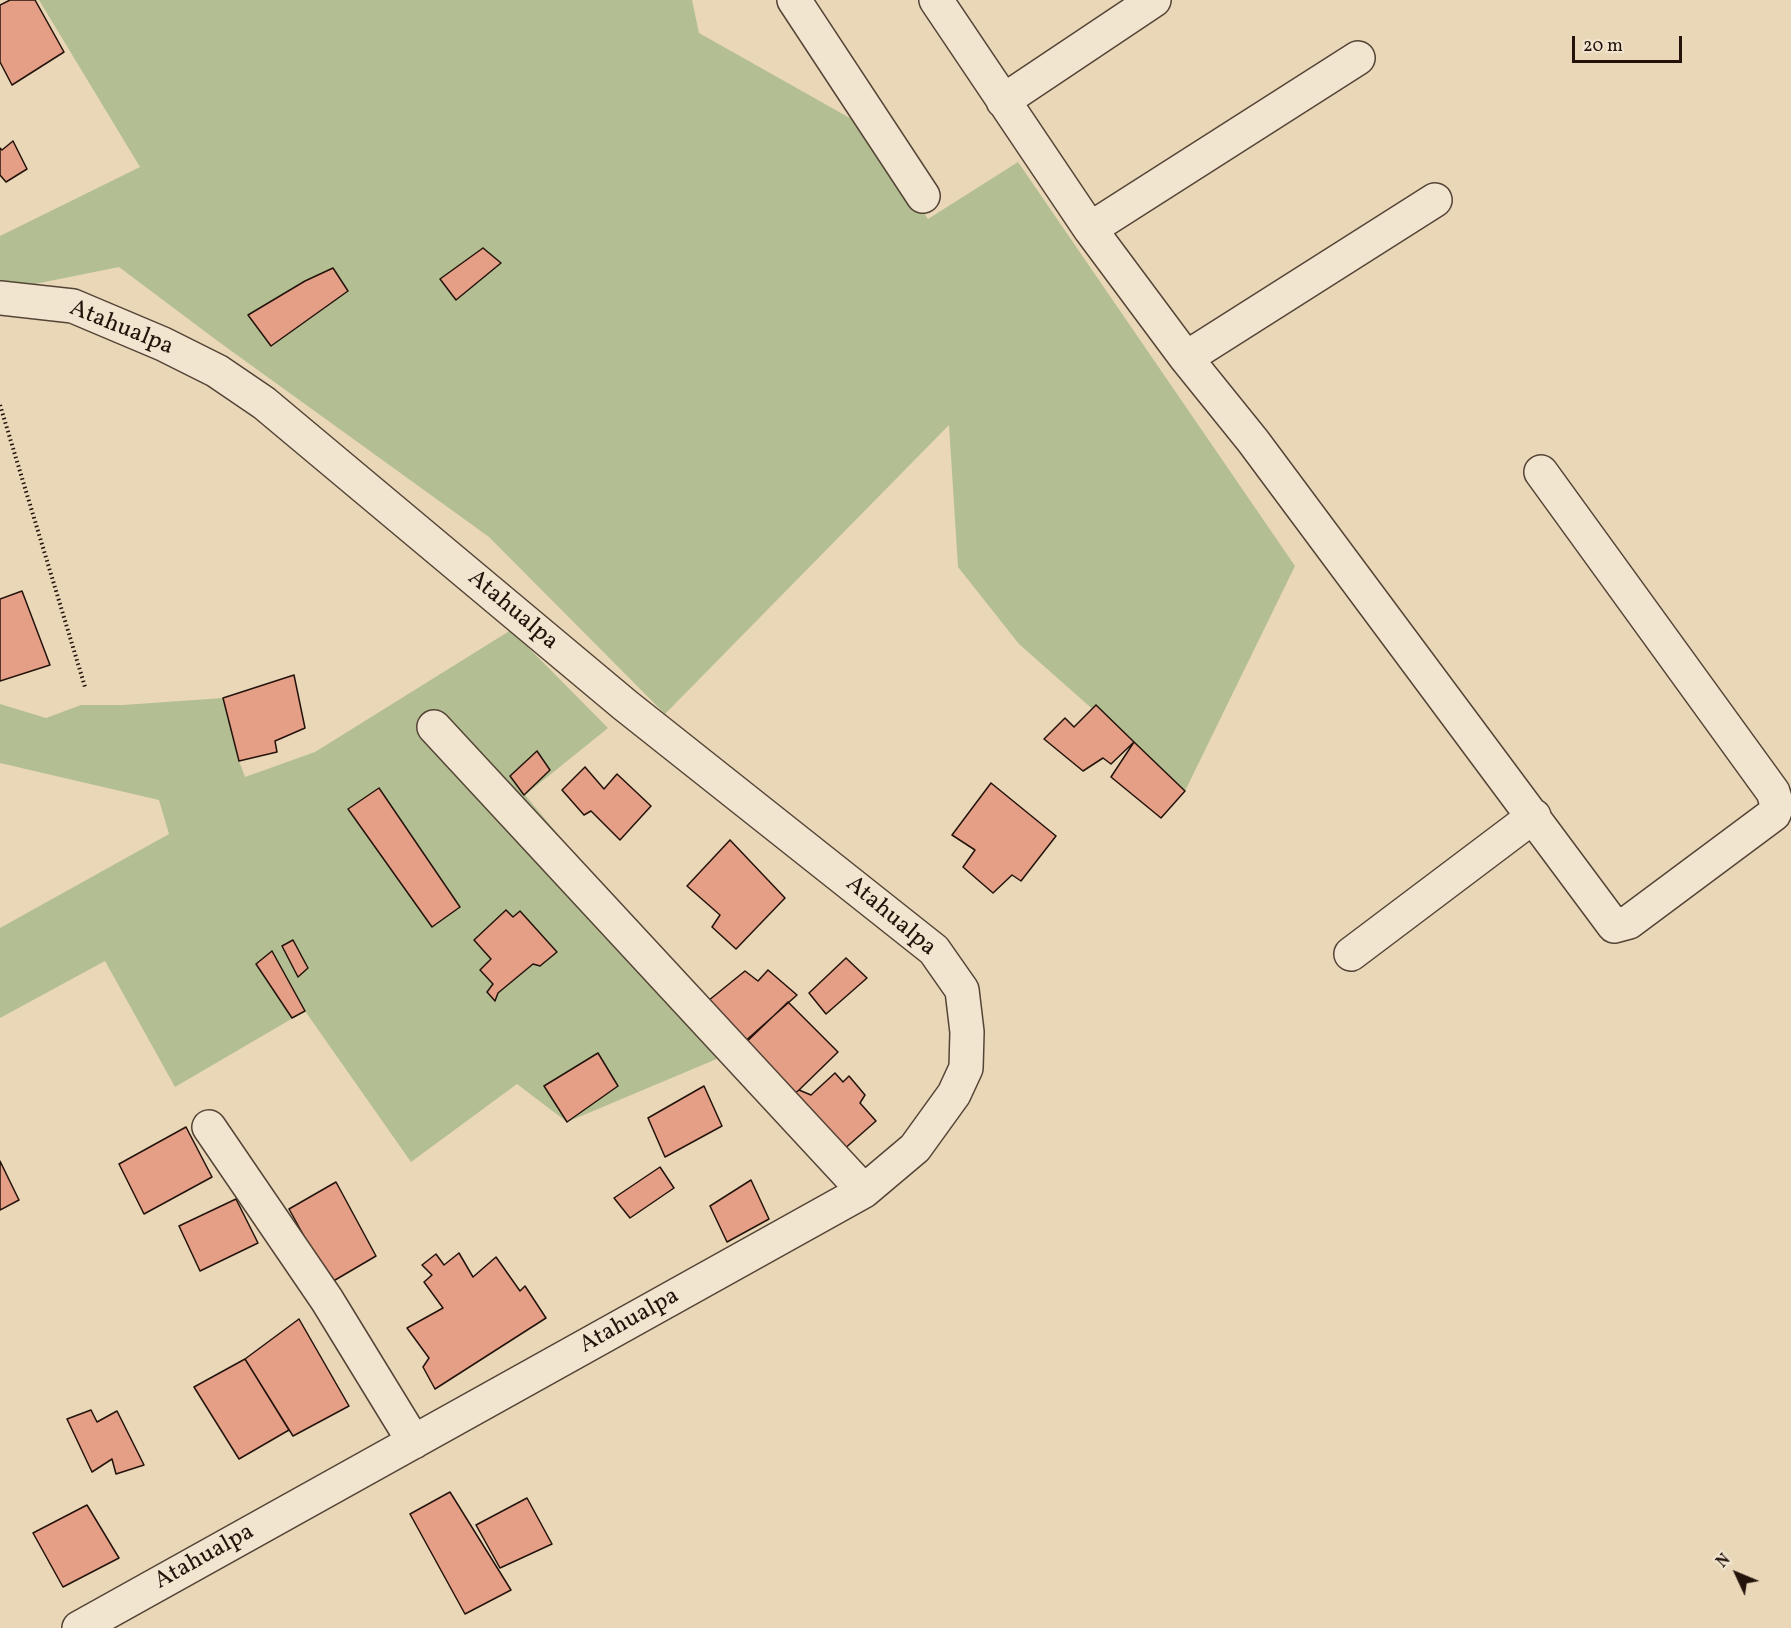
<!DOCTYPE html>
<style>
body{margin:0}
#map{position:relative;width:1791px;height:1628px;overflow:hidden;background:#e9d7b7;font-family:Vollkorn,serif}
canvas{display:block}
.north{position:absolute;left:1707px;top:1544px;width:60px;height:60px;-webkit-text-stroke:4px #f1e5d0;paint-order:stroke;rotate:314deg;font-size:16px;font-weight:700;line-height:24px;text-align:center;color:#23130b}
.north::after{content:'';display:block;margin:auto;width:21px;height:27px;background:#23130b;clip-path:polygon(50% 0,100% 100%,50% 72%,0 100%)}
.scale{position:absolute;left:1572px;top:36px;width:110px;height:27px;box-sizing:border-box;border:3px solid #23130b;border-top:0;padding-left:8px;font-size:18px;line-height:21px;white-space:nowrap;color:#23130b;-webkit-text-stroke:4px #f1e5d0;paint-order:stroke}
</style>
<div id="map">
<canvas width="1791" height="1628"></canvas>
<div class="north">N</div>
<div class="scale">20 m</div>
</div>
<script>
const ctx = document.querySelector('canvas').getContext('2d');
ctx.lineJoin = 'round';
function fill(path, color) {
  ctx.fillStyle = color;
  ctx.fill(path, 'evenodd');
}
function poly(rows) {
  const path = new Path2D();
  for (const r of rows) {
    path.moveTo(r[0], r[1]);
    for (let i = 2; i < r.length; i += 2) path.lineTo(r[i], r[i + 1]);
  }
  return path;
}
function trace(path, color, width, dash) {
  ctx.strokeStyle = color;
  ctx.lineWidth = width;
  ctx.lineCap = dash ? 'butt' : 'round';
  ctx.setLineDash(dash || []);
  ctx.stroke(path);
}
function write(font, color, halo, rows, align = 'center') {
  ctx.font = font + ' Vollkorn,serif';
  ctx.lineWidth = 4.5;
  ctx.setLineDash([]);
  ctx.textBaseline = 'middle';
  ctx.strokeStyle = halo;
  ctx.fillStyle = color;
  for (const [text, x, y, turn = 0] of rows) {
    ctx.save();
    ctx.translate(x, y);
    ctx.rotate((+turn || 0) * Math.PI / 180);
    ctx.textAlign = isNaN(turn) ? turn : align;
    if (halo) ctx.strokeText(text, 0, 0);
    ctx.fillText(text, 0, 0);
    ctx.restore();
  }
}
fill(poly([
 [39,0,692,0,699,33,864,126,928,219,1018,162,1295,566,1185,791,1019,644,958,567,949,425,665,714,489,537,219,342,119,267,0,291,0,236,140,167],
 [511,630,608,728,525,795,738,1050,567,1122,517,1084,411,1162,305,1011,175,1087,105,961,0,1018,0,928,169,834,159,800,0,763,0,704,46,718,81,705,123,705,223,698,239,761,245,777,315,752]
]), '#b3bf92');
const building = poly([
 [10,0,35,0,64,52,12,85,0,62,0,5,10,0],
 [13,141,27,169,6,182,0,175,0,148,2,150,13,141],
 [483,248,501,263,456,300,440,279,483,248],
 [333,268,348,291,271,346,248,315,305,281,333,268],
 [22,591,50,665,0,681,0,599,22,591],
 [294,675,305,728,275,741,277,752,239,761,223,698,294,675],
 [1096,705,1134,742,1111,764,1103,758,1083,771,1044,739,1065,718,1074,727,1096,705],
 [1134,742,1185,791,1161,818,1111,777,1134,742],
 [537,751,550,770,524,795,510,776,537,751],
 [585,767,604,789,617,774,651,806,620,840,591,811,584,815,562,790,585,767],
 [991,783,1056,836,1021,881,1012,875,993,893,963,867,975,850,952,835,991,783],
 [379,788,460,907,432,927,348,809,379,788],
 [730,840,785,898,736,949,712,927,720,915,687,886,730,840],
 [506,910,513,917,520,911,557,952,540,966,533,964,498,993,495,1001,487,992,493,984,480,970,491,959,474,940,506,910],
 [293,940,308,968,298,977,282,946,293,940],
 [272,951,305,1011,292,1018,256,964,272,951],
 [846,958,867,978,826,1014,809,993,846,958],
 [768,970,797,995,742,1044,703,1005,745,971,758,981,768,970],
 [788,1002,838,1052,799,1090,784,1102,738,1050,788,1002],
 [598,1053,618,1086,567,1122,544,1086,598,1053],
 [835,1073,843,1082,849,1076,865,1095,860,1103,876,1121,834,1158,784,1102,799,1090,811,1095,835,1073],
 [704,1086,722,1126,665,1157,648,1118,704,1086],
 [186,1127,212,1177,144,1214,119,1164,186,1127],
 [0,1161,19,1200,0,1210,0,1161],
 [660,1167,674,1188,630,1218,614,1198,660,1167],
 [751,1180,769,1219,727,1242,710,1206,751,1180],
 [336,1182,376,1256,330,1283,289,1209,336,1182],
 [236,1199,258,1243,200,1271,179,1226,236,1199],
 [459,1253,473,1277,496,1257,520,1291,525,1286,546,1318,435,1389,423,1367,429,1358,407,1328,443,1308,424,1282,432,1275,422,1265,436,1254,444,1265,459,1253],
 [299,1319,349,1406,293,1436,245,1359,299,1319],
 [245,1359,289,1430,239,1459,194,1387,245,1359],
 [91,1410,97,1422,117,1411,144,1465,116,1474,112,1459,92,1472,67,1419,91,1410],
 [450,1492,511,1590,465,1614,410,1514,450,1492],
 [527,1498,552,1544,500,1568,476,1525,527,1498],
 [87,1505,119,1558,63,1587,33,1533,87,1505]
]);
fill(building, '#e59f87');
trace(building, '#23130b', 1.5);
const minor = poly([
 [794,0,923,196],
 [936,0,1090,229,1186,358,1253,441,1614,926,1629,922,1774,814,1777,805,1773,792,1541,472],
 [1003,101,1154,0],
 [1090,229,1358,58],
 [0,298,73,306,163,344,217,371,264,403,625,705,934,950,962,990,967,1032,966,1068,954,1094,915,1148,864,1191,79,1628],
 [1186,358,1435,200],
 [434,727,864,1191],
 [1351,954,1534,816],
 [209,1127,327,1300,414,1442]
]);
trace(minor, '#544436', 36);
trace(poly([
 [0,405,85,687]
]), '#23130b', 4, [1.5, 3]);
trace(minor, '#f1e5d0', 33);
write('24px', '#23130b', '#f1e5d0', [
 ["Atahualpa",121,329,22],
 ["Atahualpa",512,611,40],
 ["Atahualpa",890,917,40],
 ["Atahualpa",630,1322,-29],
 ["Atahualpa",205,1558,-29]
]);
</script>
